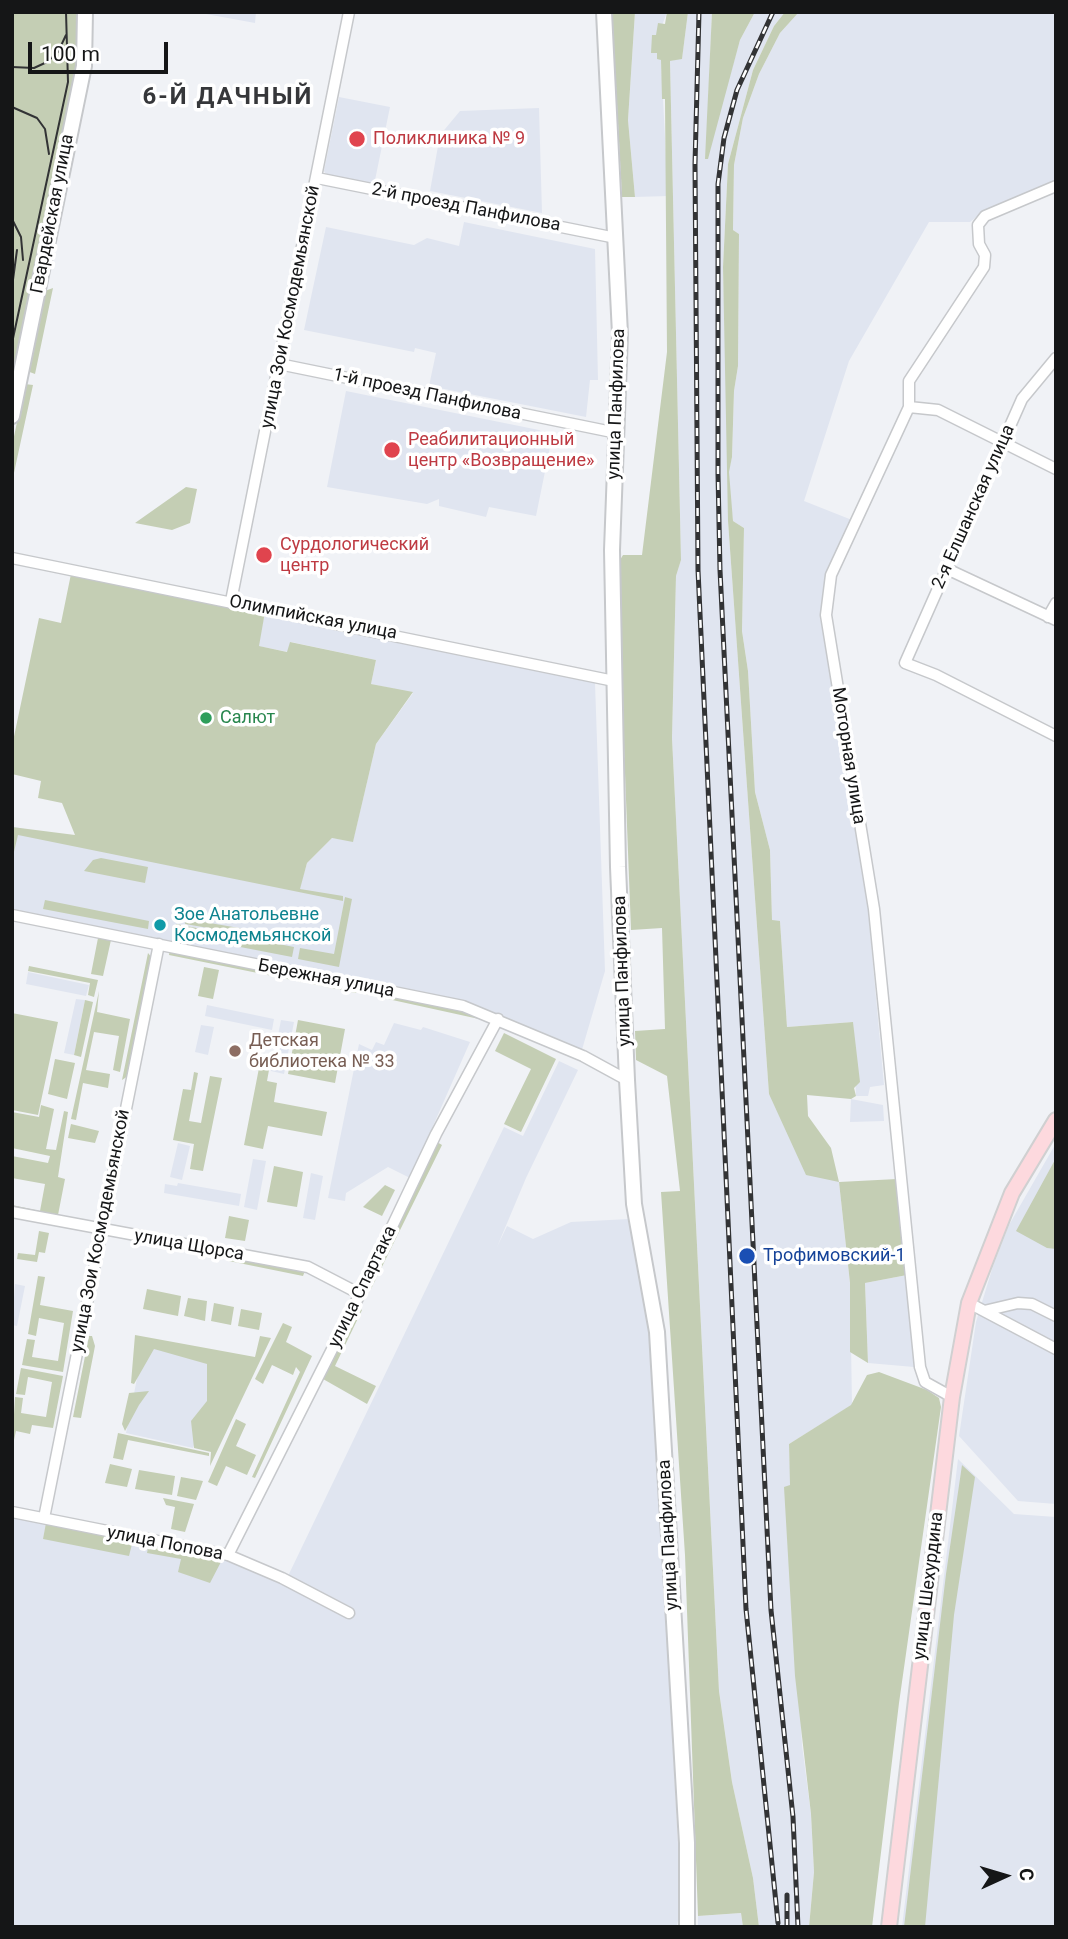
<!DOCTYPE html>
<meta charset="utf-8">
<style>
body{margin:0}
#map{position:relative;width:1068px;height:1939px;overflow:hidden;background:#f0f2f6;font-family:Roboto,sans-serif}
canvas{display:block}
.frame{position:absolute;inset:0;border:14px solid #151617;pointer-events:none}
.north{position:absolute;left:970px;top:1841px;width:70px;height:70px;-webkit-text-stroke:5px #fff;paint-order:stroke;rotate:86deg;font-size:19px;font-weight:700;line-height:28px;text-align:center;color:#151617}
.north::after{content:'';display:block;margin:auto;width:24px;height:32px;background:#151617;clip-path:polygon(50% 0,100% 100%,50% 72%,0 100%)}
.scale{position:absolute;left:28px;top:42px;width:140px;height:32px;box-sizing:border-box;border:4px solid #151617;border-top:0;padding-left:9px;font-size:21px;line-height:24px;white-space:nowrap;color:#151617;-webkit-text-stroke:5px #fff;paint-order:stroke}
</style>
<div id="map">
<canvas width="1068" height="1939"></canvas>
<div class="frame"></div>
<div class="north">С</div>
<div class="scale">100 m</div>
</div>
<script>
const ctx = document.querySelector('canvas').getContext('2d');
ctx.lineJoin = 'round';
function fill(path, color) {
  ctx.fillStyle = color;
  ctx.fill(path, 'evenodd');
}
function poly(rows) {
  const path = new Path2D();
  for (const r of rows) {
    path.moveTo(r[0], r[1]);
    for (let i = 2; i < r.length; i += 2) path.lineTo(r[i], r[i + 1]);
  }
  return path;
}
function trace(path, color, width, dash) {
  ctx.strokeStyle = color;
  ctx.lineWidth = width;
  ctx.lineCap = dash ? 'butt' : 'round';
  ctx.setLineDash(dash || []);
  ctx.stroke(path);
}
function write(font, color, halo, rows, align = 'center') {
  ctx.font = font + ' Roboto,sans-serif';
  ctx.lineWidth = 7;
  ctx.setLineDash([]);
  ctx.textBaseline = 'middle';
  ctx.strokeStyle = halo;
  ctx.fillStyle = color;
  for (const [text, x, y, turn = 0] of rows) {
    ctx.save();
    ctx.translate(x, y);
    ctx.rotate((+turn || 0) * Math.PI / 180);
    ctx.textAlign = isNaN(turn) ? turn : align;
    if (halo) ctx.strokeText(text, 0, 0);
    ctx.fillText(text, 0, 0);
    ctx.restore();
  }
}
fill(poly([
 [195,12,256,12,255,23],
 [635,12,667,12,652,53,657,53,661,60,668,196,635,197,628,120],
 [688,12,712,12,706,159,740,40,755,12,785,12,774,26,753,70,728,164,723,267,729,469,732,457,734,391,738,366,739,234,733,230,734,165,743,118,759,74,780,33,799,12,1056,12,1056,181,984,211,970,222,929,222,849,361,804,501,852,520,828,576,820,616,868,910,884,1085,870,1087,868,1096,856,1096,853,1022,787,1027,780,921,772,921,770,850,755,792,748,671,742,631,744,528,733,521,728,482,728,521,769,1094,839,1182,850,1283,852,1405,789,1444,802,1745,811,1814,814,1872,809,1927,759,1927,753,1878,732,1782,719,1691,672,738,676,576,681,560,670,61,682,58],
 [339,97,390,107,374,185,328,177,324,171],
 [539,108,542,213,430,191,440,135,460,111],
 [464,222,595,249,598,380,590,380,586,417,429,386,436,353,415,348,414,352,304,330,326,227,414,245,427,238,459,246],
 [346,391,539,430,552,437,536,516,489,507,486,517,439,506,439,499,427,504,327,487],
 [265,612,595,683,605,971,581,1053,467,1004,12,911,12,831,15,827,299,890,307,863,332,838,353,841,376,744,413,693,371,684,376,660,291,642,288,652,258,646],
 [28,972,89,985,86,996,26,984],
 [76,999,85,1000,74,1055,64,1053],
 [207,1005,274,1019,272,1030,205,1016],
 [281,1020,294,1022,284,1074,271,1071],
 [394,1023,421,1030,423,1027,470,1042,410,1178,388,1167,346,1193,345,1201,328,1198,359,1044,372,1050,376,1042,384,1045],
 [201,1025,214,1027,208,1055,195,1052],
 [559,1061,578,1070,526,1178,497,1247,507,1226,533,1239,571,1222,629,1219,650,1320,681,1900,677,1927,12,1927,12,1514,223,1558,347,1614,349,1606,288,1576,504,1127,523,1136],
 [851,1099,883,1105,884,1121,850,1122],
 [178,1143,190,1146,182,1180,170,1177],
 [1056,1143,1056,1504,1018,1501,959,1436,976,1322,993,1266,1009,1225],
 [253,1159,266,1161,257,1210,244,1207],
 [311,1173,323,1176,315,1220,303,1218],
 [178,1183,241,1194,239,1206,164,1193,165,1184,177,1186],
 [907,1275,916,1361,914,1367,868,1363,865,1283],
 [15,1284,25,1286,17,1326,12,1325],
 [144,1344,236,1365,201,1423,193,1448,126,1433],
 [958,1459,1014,1514,1056,1517,1056,1927,902,1927],
 [741,1913,743,1927,698,1927,698,1916]
]), '#e0e5f0');
fill(poly([
 [12,12,80,12,79,62,12,387],
 [612,12,635,12,628,120,635,197,622,197],
 [667,12,688,12,682,59,670,61,681,560,676,576,672,738,719,1691,732,1782,753,1878,759,1927,743,1927,741,1913,698,1916,685,1555,661,1192,680,1191,667,1076,636,1060,635,1031,665,1029,662,928,631,930,617,565,623,555,642,555,667,352,665,99,662,99,661,60,657,59,657,53,651,53,652,35,656,35,658,23,665,24],
 [712,12,755,12,740,40,708,159,705,159],
 [785,12,799,12,780,33,759,74,743,118,734,165,733,230,739,234,738,366,734,391,732,457,729,472,733,521,744,528,742,631,748,671,755,792,770,850,772,920,780,921,787,1027,853,1022,860,1082,854,1088,856,1096,851,1099,807,1095,808,1116,831,1148,839,1182,897,1179,907,1275,865,1283,868,1363,850,1352,850,1283,839,1182,806,1175,769,1094,728,521,723,267,728,164,753,70,774,26],
 [53,288,35,374,27,371,42,292],
 [25,384,33,385,12,482,12,446],
 [186,487,197,489,190,523,172,530,135,523],
 [71,574,265,612,259,646,287,652,290,642,376,660,371,684,413,692,376,744,353,842,332,838,307,863,300,889,343,896,343,901,18,835,12,860,12,827,75,835,62,803,38,798,41,781,12,774,12,746,39,618,61,623],
 [101,858,148,867,145,883,84,871,93,860],
 [345,897,352,899,339,967,298,959,300,948,334,954],
 [45,900,149,921,148,929,43,909],
 [186,919,257,931,256,936,185,924],
 [176,924,294,947,292,957,173,934],
 [48,925,142,943,144,947,111,940,103,976,91,974,98,938,44,927],
 [170,948,357,988,356,993,169,955],
 [148,953,153,959,128,1076,122,1080],
 [29,966,98,980,94,997,88,995,90,983,28,971],
 [204,967,219,970,213,999,198,996],
 [99,991,97,1012,130,1019,120,1072,113,1070,119,1036,94,1032,86,1070,110,1074,108,1088,83,1083,76,1120,71,1119],
 [366,991,461,1009,480,1015,479,1019,365,994],
 [85,1000,93,1002,81,1057,74,1055],
 [12,1013,58,1022,38,1115,12,1110],
 [298,1020,345,1029,335,1083,288,1074],
 [504,1033,556,1059,521,1132,504,1124,531,1069,495,1051],
 [55,1059,75,1063,67,1099,48,1094],
 [259,1068,269,1070,267,1081,277,1083,274,1102,327,1112,322,1136,268,1126,263,1149,244,1145],
 [194,1072,198,1073,189,1121,201,1123,210,1076,222,1078,203,1171,190,1169,194,1144,173,1140,183,1089,191,1090],
 [41,1105,54,1109,46,1149,56,1150,64,1111,68,1112,58,1177,65,1179,58,1215,89,1222,12,1210,12,1205,40,1211,45,1184,12,1178,12,1156,48,1163,50,1156,12,1148,12,1112,39,1117],
 [71,1124,99,1131,95,1143,68,1138],
 [437,1142,442,1145,371,1289,366,1287],
 [1056,1158,1056,1249,1047,1248,1016,1231],
 [274,1166,303,1172,297,1207,267,1202],
 [385,1185,395,1190,382,1216,363,1207],
 [229,1216,249,1220,245,1241,225,1238],
 [39,1231,49,1233,45,1253,39,1252,37,1262,17,1259,18,1253,35,1255],
 [230,1255,306,1268,303,1276,229,1261],
 [38,1276,45,1277,40,1305,73,1311,63,1372,22,1365,27,1339,35,1340,32,1357,58,1361,64,1323,39,1318,36,1336,28,1334],
 [147,1289,181,1296,178,1316,143,1309],
 [188,1298,207,1301,205,1321,184,1316],
 [214,1303,234,1307,231,1325,211,1321],
 [357,1307,362,1310,335,1366,376,1386,367,1404,323,1379],
 [241,1309,262,1313,259,1330,238,1326],
 [283,1323,292,1327,286,1342,312,1356,255,1478,252,1477,300,1372,296,1367,293,1375,272,1365,263,1384,255,1379],
 [135,1335,255,1357,260,1336,271,1338,210,1466,211,1452,194,1448,191,1421,207,1401,207,1364,154,1349,134,1384,131,1383],
 [89,1336,92,1336,95,1346,81,1418,73,1417],
 [21,1368,63,1376,53,1428,32,1425,30,1434,16,1431,12,1449,15,1397,23,1398,21,1413,46,1417,52,1382,28,1377,25,1395,16,1394],
 [879,1372,927,1390,939,1398,941,1407,899,1703,872,1927,809,1927,814,1872,811,1814,795,1676,784,1487,790,1485,789,1444,851,1405,867,1375],
 [149,1391,139,1405,125,1431,122,1424,129,1393],
 [236,1419,246,1424,236,1446,256,1455,247,1475,226,1466,217,1486,208,1482],
 [118,1433,209,1453,209,1456,128,1440,123,1460,113,1458],
 [110,1464,132,1469,127,1487,105,1483],
 [962,1465,975,1477,954,1615,925,1927,904,1927,946,1574],
 [139,1470,175,1476,172,1495,135,1489],
 [181,1477,203,1481,196,1500,177,1496],
 [163,1498,194,1504,185,1532,171,1529,175,1507,166,1505],
 [46,1523,133,1540,129,1556,43,1539],
 [149,1543,223,1558,210,1583,178,1572,181,1559,147,1553]
]), '#c4ceb4');
const street = poly([
 [317,178,616,238],
 [1056,358,1022,399,905,663,936,675,1056,736],
 [279,364,617,433],
 [909,407,938,410,1056,469],
 [12,558,614,681],
 [947,569,1056,620],
 [231,601,349,12],
 [1048,617,1056,603],
 [12,915,463,1006,583,1056,627,1080],
 [12,1212,308,1267,360,1294],
 [969,1303,1056,1349],
 [984,1311,1018,1303,1032,1304,1056,1316],
 [952,1397,925,1382,920,1367,874,909,826,615,831,575,909,407,909,381,984,267,985,255,979,244,978,225,985,216,1056,186],
 [12,1512,228,1555,282,1578,349,1613],
 [44,1518,159,944],
 [228,1555,360,1294,436,1134,498,1019]
]);
const secondary = poly([
 [604,12,620,334,612,550,618,867,627,1080,634,1204,657,1332,687,1843,687,1927],
 [12,416,84,66,85,12]
]);
const primary = poly([
 [889,1927,952,1397,969,1303,1012,1193,1056,1120]
]);
trace(street, '#c6c8cb', 13);
trace(secondary, '#c6c8cb', 18);
trace(primary, '#d0d0d1', 18);
trace(street, '#fff', 10);
trace(secondary, '#fff', 14);
trace(primary, '#fdd9de', 14);
trace(poly([
 [12,67,34,68,47,62,58,52,66,35],
 [12,107,37,118,45,129,49,154],
 [12,219,21,237,23,260],
 [12,287,17,250],
 [12,343,68,82,66,12]
]), '#323335', 2);
const rail = poly([
 [699,12,695,164,698,570,746,1609,778,1923],
 [773,12,737,90,724,138,718,184,718,474,720,570,771,1610,793,1817,798,1927],
 [787,1927,787,1895]
]);
trace(rail, '#323335', 5);
trace(rail, '#fff', 2.5, [8]);
for (const [x, y, r, color] of [
 [357,139,9,"#e0444e"],
 [392,450,9,"#e0444e"],
 [264,555,9,"#e0444e"],
 [206,718,7,"#2e9e5b"],
 [160,925,7,"#0f9aa8"],
 [235,1051,7,"#8d6e63"],
 [747,1256,9,"#1a4fb4"]
]) {
  const dot = new Path2D();
  dot.arc(x, y, r, 0, 2 * Math.PI);
  ctx.fillStyle = color;
  ctx.fill(dot);
  trace(dot, '#fff', 2.5);
}
write('18px', '#be3a42', '#fff', [
 ["Поликлиника № 9",373,139],
 ["Реабилитационный",408,440],
 ["центр «Возвращение»",408,461],
 ["Сурдологический",280,545],
 ["центр",280,566]
], 'left');
write('18px', '#151617', '#fff', [
 ["2-й проезд Панфилова",466,208,11],
 ["Гвардейская улица",53,214,-79],
 ["улица Зои Космодемьянской",291,307,-79],
 ["1-й проезд Панфилова",427,395,12],
 ["улица Панфилова",617,404,-88],
 ["2-я Елшанская улица",974,507,-66],
 ["Олимпийская улица",313,618,11],
 ["Моторная улица",848,756,81],
 ["улица Панфилова",623,971,-92],
 ["Бережная улица",326,979,11],
 ["улица Зои Космодемьянской",101,1231,-79],
 ["улица Щорса",189,1246,10],
 ["улица Спартака",363,1287,-64],
 ["улица Панфилова",669,1535,-93],
 ["улица Попова",165,1544,11],
 ["улица Шехурдина",929,1586,-83]
]);
write('18px', '#27864d', '#fff', [
 ["Салют",220,718]
], 'left');
write('18px', '#0d838f', '#fff', [
 ["Зое Анатольевне",174,915],
 ["Космодемьянской",174,936]
], 'left');
write('18px', '#785e54', '#fff', [
 ["Детская",249,1041],
 ["библиотека № 33",249,1062]
], 'left');
write('18px', '#164399', '#fff', [
 ["Трофимовский-1",763,1256]
], 'left');
ctx.letterSpacing = '2px';
write('bold 24px', '#36373a', '#fff', [
 ["6-Й ДАЧНЫЙ",228,98]
]);
ctx.letterSpacing = '0px';
</script>
